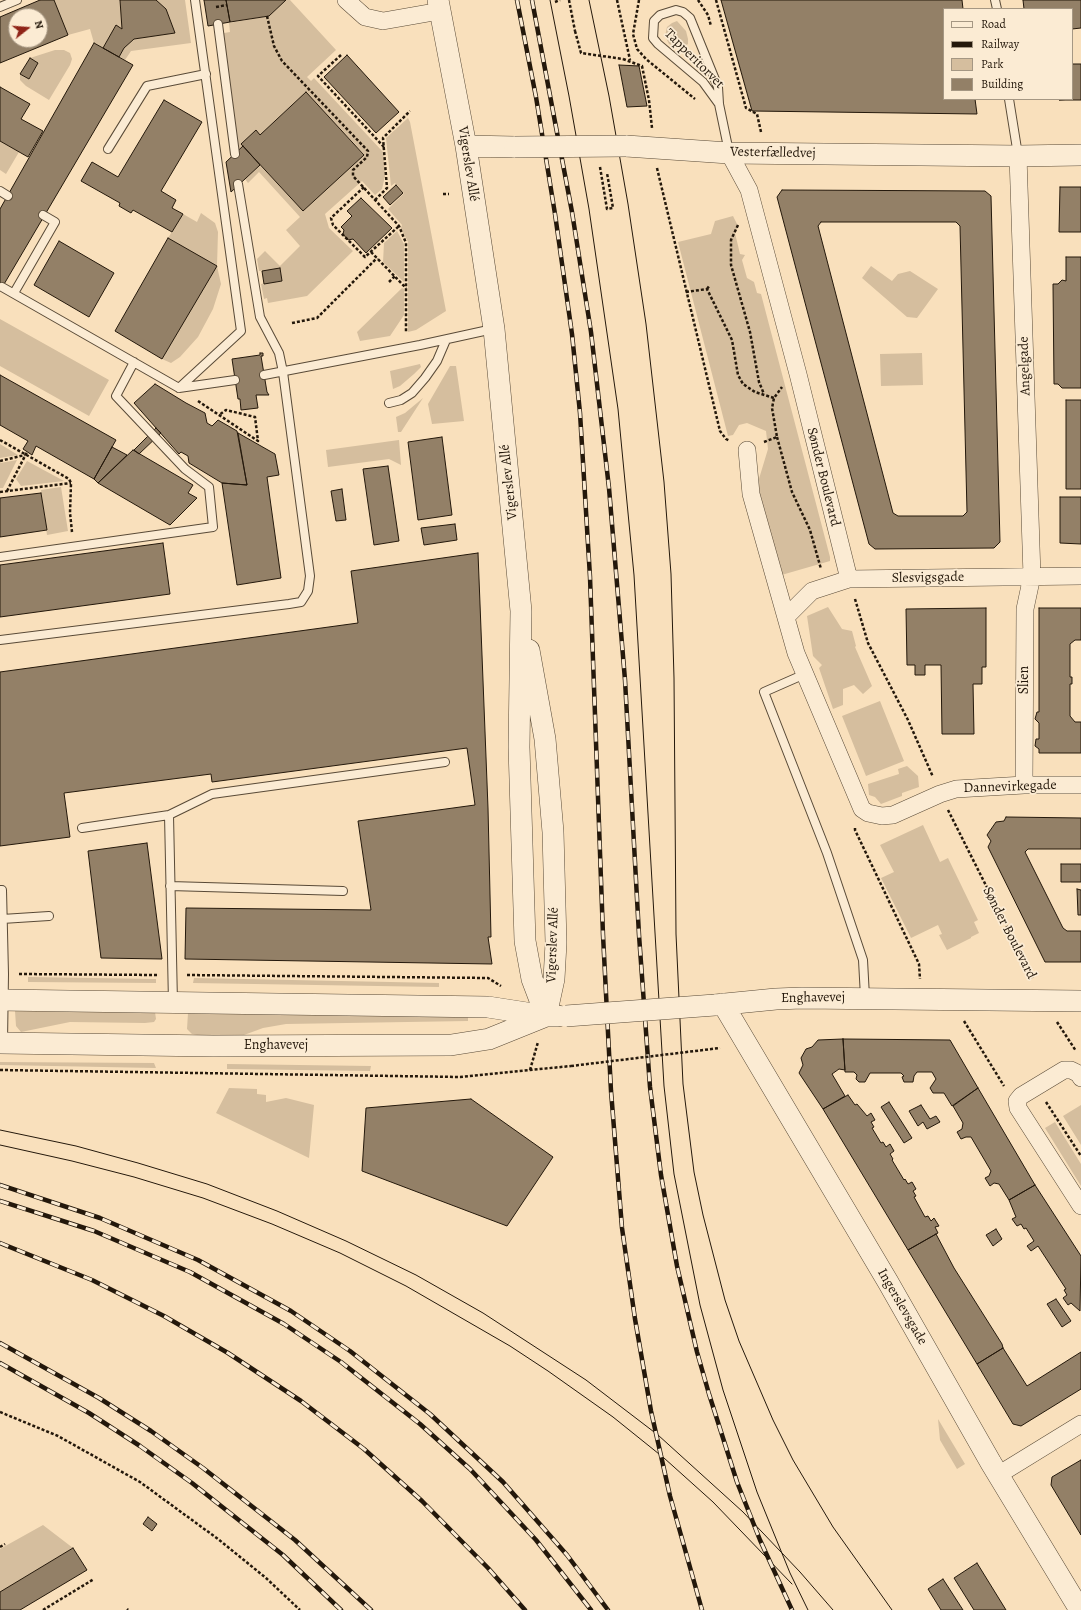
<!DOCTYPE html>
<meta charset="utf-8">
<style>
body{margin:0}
#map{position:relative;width:1081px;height:1610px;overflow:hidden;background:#f9e0bc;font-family:Alegreya,serif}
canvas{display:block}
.legend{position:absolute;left:943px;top:8px;width:130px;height:92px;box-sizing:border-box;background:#fbebd3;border:1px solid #a59783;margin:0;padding:5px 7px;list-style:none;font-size:12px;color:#24180b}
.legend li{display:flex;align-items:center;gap:8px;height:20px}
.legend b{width:20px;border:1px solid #a59783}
.north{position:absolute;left:8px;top:8px;width:40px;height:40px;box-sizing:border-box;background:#fbebd3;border:1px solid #a59783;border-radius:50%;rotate:73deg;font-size:11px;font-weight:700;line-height:16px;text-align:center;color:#24180b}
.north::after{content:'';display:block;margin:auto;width:14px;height:18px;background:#8f2418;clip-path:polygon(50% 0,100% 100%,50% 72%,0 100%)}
</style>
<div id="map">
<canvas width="1081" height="1610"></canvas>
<ul class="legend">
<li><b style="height:5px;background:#fbebd3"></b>Road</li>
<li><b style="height:5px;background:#24180b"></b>Railway</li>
<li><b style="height:11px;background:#d5be9e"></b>Park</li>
<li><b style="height:11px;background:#938067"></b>Building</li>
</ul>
<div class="north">N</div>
</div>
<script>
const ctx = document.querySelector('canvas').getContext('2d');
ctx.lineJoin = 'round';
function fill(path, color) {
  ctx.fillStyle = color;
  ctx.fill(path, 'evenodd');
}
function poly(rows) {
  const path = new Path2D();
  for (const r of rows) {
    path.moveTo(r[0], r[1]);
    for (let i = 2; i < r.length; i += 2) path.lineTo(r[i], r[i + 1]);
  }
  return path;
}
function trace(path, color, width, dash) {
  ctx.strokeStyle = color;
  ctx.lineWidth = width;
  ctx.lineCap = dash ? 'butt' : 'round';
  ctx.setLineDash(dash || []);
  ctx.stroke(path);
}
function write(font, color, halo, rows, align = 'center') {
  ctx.font = font + ' Alegreya,serif';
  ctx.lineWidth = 3.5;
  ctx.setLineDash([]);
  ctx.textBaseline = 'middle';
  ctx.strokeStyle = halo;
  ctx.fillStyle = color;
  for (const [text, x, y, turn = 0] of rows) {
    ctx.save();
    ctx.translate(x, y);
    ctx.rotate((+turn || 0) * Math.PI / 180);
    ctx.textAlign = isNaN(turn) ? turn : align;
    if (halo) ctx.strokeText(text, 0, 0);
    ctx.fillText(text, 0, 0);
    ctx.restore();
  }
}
fill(poly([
 [54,0,120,0,122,29,116,26,103,48,94,43,90,29,68,35],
 [156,0,185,0,191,43,131,51,125,60,119,57,124,48,134,39,175,33,166,9],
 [286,0,290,0,336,50,307,77,311,81,314,78,383,152,385,176,382,189,375,195,362,181,325,214,329,228,353,251,307,296,268,303,267,298,264,299,261,284,282,281,280,269,259,271,257,259,265,251,280,266,300,246,286,230,300,217,259,172,248,183,245,179,260,165,303,211,364,154,306,92,260,135,256,130,241,144,243,146,238,150,221,36,224,35,224,33,230,32,229,23,269,16],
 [677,21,686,31,688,39,688,44,683,47,675,47,669,44,665,36,667,27,672,23],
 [55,50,64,50,70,53,72,59,70,65,49,100,26,86,20,80,20,74,29,79,38,63,30,58],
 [408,118,410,122,446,311,416,330,408,332,408,242,401,228,402,225,388,209,404,193,395,183,391,186,386,138],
 [0,141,19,152,6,174,0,170],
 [201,213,215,223,218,232,217,266,221,284,213,309,198,337,180,357,171,363,162,359,216,266,168,238,183,214,197,222],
 [733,216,738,226,735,233,740,254,745,255,742,260,747,278,754,282,757,293,761,294,830,557,830,561,778,576,755,492,768,449,766,431,747,423,739,425,733,435,728,436,678,242,711,234,715,221],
 [397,231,404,244,404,282,383,262,384,243],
 [871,266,892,281,898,274,910,271,938,289,917,318,907,317,862,278],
 [402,288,404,289,404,315,390,336,360,341,357,332],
 [0,319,109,380,89,416,0,366],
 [922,353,923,385,881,386,880,354],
 [420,364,421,367,414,374,400,386,393,389,390,371],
 [450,366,456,366,464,421,432,424,428,404],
 [423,398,401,432,398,432,396,417,405,413],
 [399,440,401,465,389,459,328,467,326,450],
 [0,444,18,455,0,458],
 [17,460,3,488,0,488,0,463],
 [27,461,64,481,21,486,16,479],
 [61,487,68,531,47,535,41,490],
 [828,607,842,629,852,631,856,646,855,647,872,686,863,694,854,685,843,689,843,705,833,709,819,668,822,665,813,656,807,616],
 [880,701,904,761,866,776,842,716],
 [907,766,918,776,919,787,902,793,902,796,881,804,875,797,869,795,868,784,899,774,898,769],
 [923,825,940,862,948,858,978,920,974,922,979,933,971,937,971,938,947,950,939,935,942,934,938,925,911,938,881,878,894,872,880,845],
 [28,977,156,979,156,983,28,982],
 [194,978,439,983,439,987,193,983],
 [15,1011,155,1012,156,1019,154,1022,145,1023,70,1022,21,1032,16,1026],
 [188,1013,468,1016,468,1021,286,1024,263,1028,244,1035,197,1035,192,1034,187,1029],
 [0,1062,154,1063,156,1068,0,1065],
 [227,1064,371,1066,370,1071,227,1069],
 [229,1088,257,1089,257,1094,266,1095,266,1102,286,1098,314,1105,309,1158,216,1113],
 [1081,1105,1081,1145,1063,1116],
 [1055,1122,1081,1164,1081,1186,1045,1128],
 [938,1419,965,1464,957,1469,940,1440],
 [43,1525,73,1548,0,1592,0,1549]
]), '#d5be9e');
const building = poly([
 [40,0,54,0,68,35,0,63,0,17,40,0],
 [16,16,40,16,40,40,16,40,16,16],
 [120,0,156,0,166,9,175,33,134,39,124,48,119,57,103,48,116,25,122,29,120,0],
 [204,0,226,0,230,22,208,26,204,0],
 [226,0,286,0,269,16,230,22,226,0],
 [721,0,962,0,963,9,944,9,944,99,975,99,977,114,752,111,721,0],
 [1023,0,1081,0,1081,28,1072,29,1072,9,1024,9,1023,0],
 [94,43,133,65,0,291,0,209,94,43],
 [347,55,399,112,376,133,324,77,347,55],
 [30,58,38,63,29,79,20,74,30,58],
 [1072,64,1081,64,1081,100,1059,100,1072,99,1072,64],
 [619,65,639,66,647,106,627,107,619,65],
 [0,87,30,104,21,119,43,131,28,157,0,141,0,87],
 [306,92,364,155,303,211,241,144,256,130,260,135,306,92],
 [164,100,202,122,161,191,176,200,172,208,183,214,172,232,133,210,131,213,119,206,120,203,81,181,92,162,118,177,164,100],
 [243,146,260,165,231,192,226,162,243,146],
 [396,185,403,193,390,205,383,197,396,185],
 [1060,187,1081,187,1081,232,1059,232,1060,187],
 [782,190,985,191,991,196,1000,542,994,548,875,549,869,544,777,197,782,190],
 [821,222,956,222,960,226,967,512,963,516,898,516,893,513,818,226,821,222],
 [361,198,392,228,366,253,353,239,348,240,343,234,344,230,341,227,352,216,347,211,361,198],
 [168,238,217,266,162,359,115,331,168,238],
 [59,241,114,273,89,317,34,285,59,241],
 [1066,257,1081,257,1081,388,1062,388,1058,384,1054,384,1053,284,1058,284,1062,280,1066,281,1066,257],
 [280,268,282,281,264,284,262,271,280,268],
 [260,353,263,353,263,356,261,356,267,392,269,395,256,395,258,408,241,410,240,399,238,399,232,359,260,355,260,353],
 [0,375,116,440,94,479,36,446,32,455,23,449,28,441,0,425,0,375],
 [155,384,186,403,205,413,207,423,212,426,218,420,237,431,247,485,222,483,189,463,188,456,181,452,179,454,134,403,155,384],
 [1066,400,1081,400,1081,489,1066,489,1066,400],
 [156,428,161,433,139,454,134,450,156,428],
 [238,433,275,454,279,475,267,477,281,578,237,585,222,483,247,485,238,433],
 [442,437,452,515,418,520,408,442,442,437],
 [112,447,127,455,98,483,94,479,112,447],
 [133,450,193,485,188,493,197,498,170,525,98,483,133,450],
 [388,466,399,541,374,545,363,469,388,466],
 [342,489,346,520,336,521,331,491,342,489],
 [41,493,47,530,0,537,0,498,41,493],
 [1060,497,1081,497,1081,544,1060,543,1060,497],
 [455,524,457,540,424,545,421,528,455,524],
 [163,543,170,594,0,617,0,565,163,543],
 [478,553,488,808,491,937,488,937,492,964,185,959,186,908,371,910,358,821,475,805,467,748,212,782,211,774,64,793,70,837,0,846,0,672,358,623,351,571,478,553],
 [986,608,986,667,982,667,982,684,973,684,974,734,942,734,941,665,925,665,925,675,915,675,915,665,907,665,906,609,986,608],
 [1039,608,1081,608,1081,640,1075,640,1070,644,1070,677,1072,677,1072,684,1070,684,1070,716,1075,722,1081,722,1081,753,1039,753,1039,749,1035,746,1036,739,1039,739,1039,723,1035,719,1037,712,1039,712,1039,608],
 [1006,817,1081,818,1081,849,1028,849,1025,852,1063,928,1067,931,1081,931,1081,962,1045,962,988,847,991,841,987,835,996,822,1004,821,1006,817],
 [147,843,162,959,101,958,88,851,147,843],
 [1061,864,1081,864,1081,882,1061,882,1061,864],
 [1077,889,1081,890,1081,915,1078,915,1077,889],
 [843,1039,950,1040,978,1088,952,1106,944,1093,933,1093,930,1088,936,1079,932,1072,917,1072,914,1076,913,1082,904,1082,902,1077,904,1076,901,1073,870,1073,865,1082,859,1082,856,1079,857,1075,854,1072,845,1072,843,1039],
 [843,1039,845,1070,839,1069,832,1074,845,1096,823,1109,799,1073,803,1065,801,1058,806,1049,812,1047,818,1040,843,1039],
 [978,1088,1035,1185,1009,1200,999,1184,994,1183,990,1186,985,1178,989,1176,991,1171,971,1137,966,1137,961,1139,957,1132,962,1129,963,1123,953,1106,978,1088],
 [848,1095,855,1105,857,1104,867,1116,871,1113,875,1120,871,1122,874,1127,872,1128,881,1143,883,1142,886,1147,890,1144,894,1151,890,1154,893,1159,892,1160,904,1180,905,1179,908,1184,912,1182,916,1189,913,1191,916,1196,914,1197,925,1217,928,1216,931,1221,934,1218,939,1226,935,1227,938,1233,908,1250,823,1109,848,1095],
 [471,1099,553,1157,507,1226,362,1171,366,1108,471,1099],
 [889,1102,912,1138,904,1143,881,1107,889,1102],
 [921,1105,930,1119,936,1116,940,1122,927,1129,923,1122,918,1126,909,1111,921,1105],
 [1035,1185,1081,1256,1080,1311,1071,1303,1068,1305,1063,1298,1067,1295,1064,1290,1066,1289,1038,1246,1031,1251,1027,1246,1034,1241,1026,1228,1024,1229,1021,1224,1017,1226,1012,1219,1016,1217,1009,1200,1035,1185],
 [996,1229,1002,1239,993,1246,986,1235,996,1229],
 [936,1234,954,1268,1002,1344,1003,1348,977,1364,908,1250,936,1234],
 [1056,1299,1071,1321,1062,1327,1047,1304,1056,1299],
 [1003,1348,1027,1386,1081,1352,1081,1389,1021,1426,1013,1424,977,1364,1003,1348],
 [1081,1460,1081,1535,1051,1485,1052,1477,1081,1460],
 [148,1517,157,1524,152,1531,143,1524,148,1517],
 [73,1548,87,1570,20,1610,0,1610,0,1592,73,1548],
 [977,1563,1006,1610,974,1610,954,1578,977,1563],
 [943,1579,963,1610,941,1610,928,1589,943,1579]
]);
fill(building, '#938067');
trace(building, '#24180b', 1);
const service = poly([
 [995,0,997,9],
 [0,7,17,0],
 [218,24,235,154],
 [1009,99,1018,155],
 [719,104,703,82,658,44,653,38,654,21,660,15,676,10,683,12,690,18,718,87,719,104,729,152],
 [108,149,147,86,206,74],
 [0,191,8,196],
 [2,287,179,388,235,380],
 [14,293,55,222,43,215],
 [264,375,420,345,493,329],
 [179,388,241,331,195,0],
 [389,403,401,400,412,393,425,378,437,361,446,340],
 [0,557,213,527,209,487,185,469,116,396,134,362],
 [0,640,289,604,301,602,308,591,310,576,283,372,279,353,260,317,238,184],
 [805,674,764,692,827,853,863,960,865,997],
 [169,815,173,1003],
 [82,828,169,815,212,794,445,762],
 [170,886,343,891],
 [0,890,2,890,4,974,3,1042],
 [2,919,49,916]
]);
const minor = poly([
 [346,0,365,17,383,21,440,11],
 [729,153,749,190,798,374,849,579],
 [1018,156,1032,576,1025,609,1024,785],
 [747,450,751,494,796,653,862,809,868,813,882,816,893,815,940,794,956,789,1024,785,1081,785],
 [787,616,812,591,849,579,1081,576],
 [1081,1078,1079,1074,1071,1070,1064,1070,1021,1096,1017,1101,1018,1108,1081,1206],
 [998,1475,1081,1424]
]);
const tertiary = poly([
 [438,0,466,146,494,329,521,611,519,747,525,941,532,979,546,1016],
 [466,146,515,147],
 [626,146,729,153,1018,156,1081,155],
 [529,650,545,739,553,832,556,943,554,979,546,1016],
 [0,1000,488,1007,546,1016,558,1016],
 [723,1004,888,1282,991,1463,1080,1610],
 [715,1005,776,999,802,998,1081,1001],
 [0,1043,213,1046,451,1045,489,1039,546,1016]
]);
trace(service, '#594a37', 10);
trace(minor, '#594a37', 18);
trace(tertiary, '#594a37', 22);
trace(poly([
 [569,0,575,31],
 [617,0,630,60],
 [639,0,633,34,637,49,646,59,695,99],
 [698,0,708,15,711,26],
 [716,0,746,108,757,114,761,132],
 [555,2,560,0],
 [216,7,227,5],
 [267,16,274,46,282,61,368,151,367,157,353,170,353,176,399,226,406,243,406,333],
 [341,55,318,76,384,147],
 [623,59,642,66,649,100,652,128],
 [600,167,607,209,613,208,607,173],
 [657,168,720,431,726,439,730,441],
 [364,187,331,218,333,225,365,257,399,226],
 [443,194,449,194],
 [375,200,387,188,383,138,410,111],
 [738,225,731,240,731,265,750,332,759,382,764,394],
 [371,252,406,288],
 [389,282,395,276],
 [707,289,710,285],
 [686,292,707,289,732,340,738,375,743,384,755,392,774,398],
 [292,323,317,318,377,258],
 [198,401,258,441,255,417,226,410,219,415],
 [777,437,792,492,810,530,821,569],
 [0,440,69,479,71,483,70,513,72,532],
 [764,442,777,437,772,408,774,398,782,387],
 [0,461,25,455],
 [7,491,27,452],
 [0,492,71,483],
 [855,599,868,643,908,720,933,777],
 [948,810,1033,979],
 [855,828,855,830,919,964,920,979],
 [19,974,158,975],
 [187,975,488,978,501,986],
 [964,1021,1004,1086],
 [1057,1022,1076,1051],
 [0,1070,460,1077,571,1066],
 [530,1070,538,1042],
 [1046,1102,1081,1156],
 [0,1412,58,1436,140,1482,218,1539,266,1578,300,1610],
 [0,1547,5,1544],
 [127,1609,128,1610],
 [43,1610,94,1579]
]), '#24180b', 2.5, [3, 2]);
trace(service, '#fbebd3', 8);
trace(minor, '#fbebd3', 17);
trace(tertiary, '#fbebd3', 21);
trace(poly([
 [550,0,569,96,589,209,618,409,634,575,664,1086,674,1174,700,1305,723,1390,757,1492,790,1573,808,1610],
 [589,0,609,96,628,204,646,324,664,482,671,574,674,678,676,934,683,1084,694,1172,703,1215,725,1300,739,1341,773,1420,793,1460,833,1527,892,1610],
 [0,1130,76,1146,138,1163,207,1184,277,1211,346,1241,416,1275,483,1313,586,1380,658,1435,743,1512,800,1572,833,1610],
 [0,1145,72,1161,134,1177,203,1198,272,1224,340,1253,406,1286,510,1346,548,1371,613,1417,664,1458,713,1502,792,1584]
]), '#24180b', 1);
const rail = poly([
 [517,0,536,97,555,214,572,334,580,413,590,577,603,935,611,1091,622,1228,635,1319,651,1411,670,1496,702,1610],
 [532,0,572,212,591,332,609,488,625,680,639,935,650,1087,661,1175,677,1266,697,1352,709,1394,737,1482,760,1540,792,1610],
 [0,1185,100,1218,198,1260,291,1311,350,1351,430,1414,503,1482,567,1555,608,1610],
 [0,1201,94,1231,190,1272,284,1324,341,1362,420,1424,470,1469,536,1540,591,1610],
 [0,1243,92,1280,164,1316,228,1353,301,1401,364,1449,422,1501,488,1568,525,1610],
 [0,1343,99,1398,151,1431,203,1468,295,1540,371,1610],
 [0,1363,89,1413,140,1446,192,1483,283,1555,341,1610]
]);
trace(rail, '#24180b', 4.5);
trace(rail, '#fbebd3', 3, [9]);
const tertiaryBridge = poly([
 [515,147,626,146],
 [566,1016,715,1005]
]);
trace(tertiaryBridge, '#594a37', 22, []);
trace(poly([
 [575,31,581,53,623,59],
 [571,1066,720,1048]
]), '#24180b', 2.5, [3, 2]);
trace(tertiaryBridge, '#fbebd3', 21);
write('14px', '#24180b', '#fbebd3', [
 ["Tapperitorvet",694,59,45],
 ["Vesterfælledvej",773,153,1],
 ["Vigerslev Allé",468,164,81],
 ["Angelgade",1025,366,-92],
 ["Sønder Boulevard",823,477,76],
 ["Vigerslev Allé",509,482,-96],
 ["Slesvigsgade",928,578,-1],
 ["Slien",1025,680,-90],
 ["Dannevirkegade",1010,787,-2],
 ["Sønder Boulevard",1009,933,63],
 ["Vigerslev Allé",553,945,-88],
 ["Enghavevej",813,998,-1],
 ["Enghavevej",276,1046],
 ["Ingerslevsgade",902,1307,60]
]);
</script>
